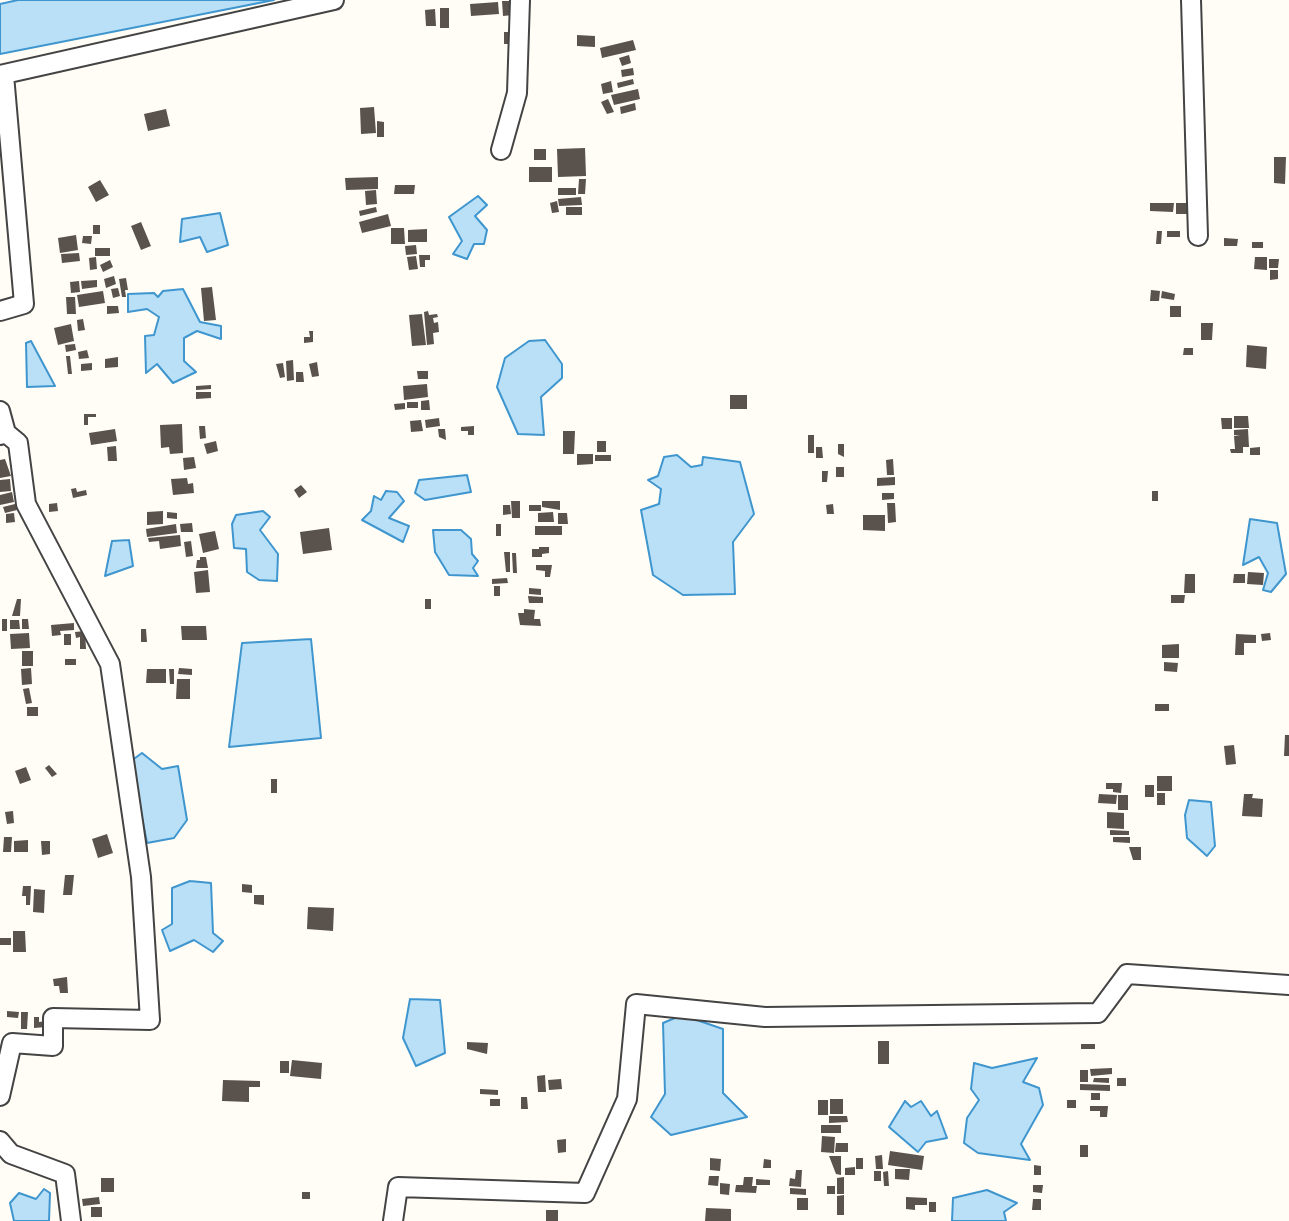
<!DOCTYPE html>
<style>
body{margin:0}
canvas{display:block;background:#fffdf5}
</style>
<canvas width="1289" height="1221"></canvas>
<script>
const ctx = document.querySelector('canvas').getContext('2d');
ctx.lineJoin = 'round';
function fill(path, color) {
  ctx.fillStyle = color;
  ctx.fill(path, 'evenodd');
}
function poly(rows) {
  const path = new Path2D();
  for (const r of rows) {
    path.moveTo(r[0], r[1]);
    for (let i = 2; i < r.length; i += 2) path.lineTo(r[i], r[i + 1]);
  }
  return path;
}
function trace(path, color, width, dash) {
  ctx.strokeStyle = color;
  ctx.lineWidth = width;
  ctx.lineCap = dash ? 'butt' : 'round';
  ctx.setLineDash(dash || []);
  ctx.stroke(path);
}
const water = poly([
 [18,0,274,0,0,54,0,4,18,0],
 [478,196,487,205,475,216,487,230,484,244,474,244,467,259,453,254,462,241,449,217,478,196],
 [220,213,228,245,207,252,200,237,180,242,182,219,220,213],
 [183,289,200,322,221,326,221,339,197,331,184,338,184,361,196,372,173,383,157,364,146,373,145,336,154,335,159,317,147,309,128,312,128,294,154,293,158,297,163,291,183,289],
 [545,340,562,364,562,378,541,397,544,435,518,434,497,387,505,358,529,341,545,340],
 [31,341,55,386,27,387,26,343,31,341],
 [677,455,691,467,702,465,703,457,740,462,754,514,733,542,735,594,683,595,653,575,641,510,659,504,661,489,648,480,658,476,664,457,677,455],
 [467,475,471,492,425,500,415,493,419,480,467,475],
 [386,491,397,492,404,501,389,518,409,526,403,542,362,520,371,511,374,496,381,500,386,491],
 [263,511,270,517,260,530,278,554,277,581,259,580,247,572,246,549,234,548,232,524,236,515,263,511],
 [1250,519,1277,523,1286,574,1271,592,1263,590,1268,573,1259,557,1243,565,1250,519],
 [433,530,461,530,471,539,472,554,478,561,473,568,478,576,449,575,435,552,433,530],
 [129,540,133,566,105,576,112,541,129,540],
 [311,639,321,738,229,747,242,643,311,639],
 [142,753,162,769,178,766,187,820,174,838,147,843,131,761,142,753],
 [1189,800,1211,802,1215,846,1207,856,1187,838,1185,815,1189,800],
 [190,881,211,883,213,933,223,941,213,952,194,940,170,951,162,930,172,924,172,888,190,881],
 [410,999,440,1000,445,1053,416,1066,403,1038,410,999],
 [682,1015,723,1029,723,1093,747,1117,671,1135,651,1117,665,1094,663,1023,682,1015],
 [1037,1058,1023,1082,1039,1088,1043,1105,1021,1144,1030,1160,978,1153,964,1143,967,1118,979,1100,971,1089,974,1063,992,1068,1037,1058],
 [905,1101,911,1107,921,1101,931,1116,937,1111,947,1138,926,1142,918,1152,889,1127,905,1101],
 [44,1189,50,1193,49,1221,14,1221,10,1203,19,1193,36,1199,44,1189],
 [987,1190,1017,1203,1004,1212,1006,1221,952,1221,953,1198,987,1190]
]);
fill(water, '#b9e0f7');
trace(water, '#3f96cf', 2);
fill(poly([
 [502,1,512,1,513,15,503,16],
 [498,2,499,14,471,16,470,4],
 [440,8,449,8,449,28,440,28],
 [435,9,436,26,426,26,425,10],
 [504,32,510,32,510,44,504,44],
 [577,35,595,36,595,47,577,46],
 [633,40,636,50,602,58,600,48],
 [629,55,631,63,622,66,619,58],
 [633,68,634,75,622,77,621,70],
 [633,79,634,84,618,88,617,83],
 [611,81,613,92,603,94,601,84],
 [638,89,640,99,614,105,611,95],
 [608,99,614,112,607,114,601,102],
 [635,103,636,110,621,114,620,107],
 [374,107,376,133,361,134,360,108],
 [166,109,170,126,148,131,144,114],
 [377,121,384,122,384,137,377,137],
 [585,148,586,176,558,177,557,149],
 [534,149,546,149,546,160,534,160],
 [1274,157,1286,157,1285,184,1274,183],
 [529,167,552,167,552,182,529,182],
 [378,177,378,189,346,190,345,178],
 [579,179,586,179,585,194,578,194],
 [100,180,109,195,96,202,88,187],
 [395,185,415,185,414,194,394,194],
 [558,188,576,188,576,195,558,195],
 [376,190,377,204,366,205,365,191],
 [581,197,582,205,559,206,558,199],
 [557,201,559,212,552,213,550,203],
 [1150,203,1174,203,1173,212,1150,211],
 [1176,203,1189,203,1189,214,1176,214],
 [376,207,377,212,360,216,359,211],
 [566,207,582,207,582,215,566,215],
 [388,214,391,226,362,233,359,222],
 [141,222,151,246,141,250,131,226],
 [93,225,100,225,100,234,93,234],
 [391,228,404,228,405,244,391,244],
 [427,229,427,242,408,242,408,230],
 [1157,231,1162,231,1161,244,1156,244],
 [1167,231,1180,231,1180,237,1167,237],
 [76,235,78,250,60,253,58,238],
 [83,236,92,236,91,244,82,243],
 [1224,238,1238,239,1237,246,1224,246],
 [1252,242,1263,242,1263,248,1252,248],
 [416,245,417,254,406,255,405,246],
 [95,248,110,248,110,256,95,256],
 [79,253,80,261,62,263,61,254],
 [419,255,430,255,430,260,425,260,425,267,420,267],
 [416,256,418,269,409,270,407,257],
 [96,257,97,269,90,270,89,258],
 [1255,257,1267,257,1267,270,1254,269],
 [1269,259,1279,259,1278,268,1269,268],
 [110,260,113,267,103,272,100,265],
 [1270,270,1278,270,1278,279,1270,280],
 [114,276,116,284,106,288,104,279],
 [126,278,128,290,125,290,126,297,122,297,119,279],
 [97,280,97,287,82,289,81,281],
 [79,281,80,292,71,293,70,282],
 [212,287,216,320,204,321,201,288],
 [118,288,120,296,113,298,111,289],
 [1151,290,1160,291,1159,301,1150,301],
 [103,291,105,303,79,307,77,295],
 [1162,291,1175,294,1174,300,1161,298],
 [66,297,75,297,76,314,67,314],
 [107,306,118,306,119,313,107,314],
 [1170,306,1181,306,1181,317,1170,317],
 [428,311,429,315,437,314,438,317,433,318,434,323,438,322,439,332,433,333,434,344,427,345,424,312],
 [422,314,426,345,412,346,409,315],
 [83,319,85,330,78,331,77,320],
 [1201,323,1213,323,1212,340,1201,340],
 [71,324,74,341,58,345,54,328],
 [309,331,313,331,313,342,304,343,304,337,310,337],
 [75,344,76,350,66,352,65,345],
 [1247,345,1267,347,1266,369,1246,367],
 [1184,348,1193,348,1193,355,1183,355],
 [87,350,89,358,79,359,78,352],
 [66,356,70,356,72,374,68,374],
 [118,357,118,367,105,368,105,359],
 [293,360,294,380,287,381,286,361],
 [317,362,319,376,312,377,309,364],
 [92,363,92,370,81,371,81,364],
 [283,363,285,377,280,378,276,364],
 [417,371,428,371,428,379,418,379],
 [296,372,303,372,304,382,296,382],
 [427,384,428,397,404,400,403,386],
 [211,385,211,389,196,390,196,386],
 [196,392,211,392,211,398,196,399],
 [730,395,747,395,747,409,730,409],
 [429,400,430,410,421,410,421,401],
 [407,402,418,402,418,408,407,408],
 [405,403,405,409,395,410,394,404],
 [84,414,96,414,96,417,88,417,88,425,84,425],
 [1234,416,1248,416,1249,428,1234,428],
 [439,418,440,426,426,428,425,420],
 [1221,418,1232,418,1232,429,1222,429],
 [421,420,423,431,411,432,410,421],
 [182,424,183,453,170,454,169,447,161,448,160,425],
 [199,426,205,426,206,438,200,439],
 [474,426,474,435,468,435,468,431,461,431,461,427],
 [115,429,117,441,91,445,89,433],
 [438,429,445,429,446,440,439,437],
 [1248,429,1249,447,1243,447,1243,453,1231,453,1230,449,1235,449,1234,436,1240,436,1234,435,1234,430],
 [563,431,575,431,574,454,563,454],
 [808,435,814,435,814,453,808,453],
 [216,441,218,451,207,454,204,444],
 [597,441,606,441,606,452,597,452],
 [838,444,844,444,844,457,838,454],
 [116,446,117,461,108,461,107,447],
 [816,447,822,447,823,458,816,458],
 [1260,447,1260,455,1250,455,1250,448],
 [577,454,593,454,593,464,577,465],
 [595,455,611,455,611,461,595,461],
 [194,457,196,468,184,470,183,458],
 [5,459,11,476,0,478,0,460],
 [893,459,894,475,887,475,886,460],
 [836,467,844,467,844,477,836,477],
 [822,471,828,471,827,482,822,482],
 [895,477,895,485,877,486,877,478],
 [187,478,188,484,193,483,194,493,173,495,171,479],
 [10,479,11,491,0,492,0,480],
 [301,485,307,492,299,498,294,490],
 [76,488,77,492,86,490,87,495,73,498,71,489],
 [1152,491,1158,491,1158,501,1152,501],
 [12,492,14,502,0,505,0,495],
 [882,493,894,493,894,499,882,500],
 [511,501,520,501,520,518,512,518],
 [542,501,560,501,560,510,542,507],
 [57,503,58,511,49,512,49,504],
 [887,503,895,503,896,522,888,523],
 [15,504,17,510,5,513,3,507],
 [833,504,834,514,827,514,826,505],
 [503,505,510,505,511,514,503,515],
 [529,505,541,505,541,511,529,511],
 [163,511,163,524,147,525,147,512],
 [167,512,177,513,177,519,167,518],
 [553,512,554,522,538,522,538,513],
 [14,513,15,522,6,523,6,514],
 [558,513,567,513,568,524,558,524],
 [863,515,885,515,885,531,863,530],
 [192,523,193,532,181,532,180,524],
 [176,524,177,533,147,537,146,529],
 [496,524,501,524,501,536,496,536],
 [535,526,562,526,562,535,535,535],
 [329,528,332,550,303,554,300,532],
 [215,531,219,549,203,553,199,534],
 [180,535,181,546,160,549,159,541,149,542,148,538],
 [191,541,193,556,186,557,184,542],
 [539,547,549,547,549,553,542,554,542,557,532,557,532,549,539,549],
 [504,552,510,552,510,572,506,572],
 [512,553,516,553,517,573,513,573],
 [200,557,206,557,208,568,196,568,197,560,200,560],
 [536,565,552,565,550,577,545,577,545,571,536,570],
 [208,570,210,592,196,593,194,572],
 [1248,572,1264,573,1263,585,1247,584],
 [1185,574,1195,574,1195,593,1184,593],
 [1234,574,1245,574,1245,583,1233,583],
 [507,578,508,583,492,584,492,579],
 [494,586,500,586,500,596,494,596],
 [529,588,541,589,541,595,529,594],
 [1171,595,1185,595,1184,603,1171,603],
 [528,596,543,597,543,603,529,603],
 [17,599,21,599,20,616,12,616],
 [425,599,431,599,431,609,425,609],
 [524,609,535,610,534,619,540,619,541,626,520,625,518,613,524,613],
 [2,619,7,619,7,631,2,631],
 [22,619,28,619,29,629,22,629],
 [10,620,19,620,20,629,10,629],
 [74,623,74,630,60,631,61,635,52,636,51,625],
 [181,626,206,626,207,640,182,640],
 [141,629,146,629,147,642,141,642],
 [85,631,86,649,80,649,80,637,76,638,75,632],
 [29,633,30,648,11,649,10,634],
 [1270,633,1271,640,1262,641,1261,634],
 [64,634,71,634,71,645,64,645],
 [1236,634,1256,635,1256,643,1244,643,1244,655,1235,655],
 [1179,644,1179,658,1162,658,1162,645],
 [22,651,33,651,33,666,22,666],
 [65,659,76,659,76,665,65,665],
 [1164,662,1178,663,1177,672,1164,671],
 [31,668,32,684,22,685,21,669],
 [179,668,192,669,192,675,178,674],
 [147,669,166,669,166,683,146,683],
 [169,669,174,669,174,684,170,684],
 [177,679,190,679,190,699,176,699],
 [29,688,32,703,26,704,23,689],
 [1155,704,1169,704,1169,711,1155,711],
 [27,707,38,707,38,716,27,716],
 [1285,735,1289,735,1289,756,1284,756],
 [1234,745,1236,764,1226,765,1224,746],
 [49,765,57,774,52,777,45,768],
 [26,767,31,780,20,784,15,771],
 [1157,776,1172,776,1172,791,1157,791],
 [271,779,277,779,277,793,271,793],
 [1106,783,1122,783,1121,793,1113,792,1113,789,1106,789],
 [1145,785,1154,785,1154,797,1145,797],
 [1157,793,1165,793,1165,805,1157,805],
 [1099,794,1117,795,1116,804,1098,803],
 [1244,794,1253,794,1252,798,1263,799,1262,817,1242,816],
 [1118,795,1128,795,1128,810,1118,810],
 [13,811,14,823,7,824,5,812],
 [1107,812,1124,813,1124,829,1107,828],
 [1110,830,1129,831,1129,835,1110,835],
 [107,834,113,853,98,858,92,839],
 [4,837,12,837,11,852,3,852],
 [1113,837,1130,837,1130,843,1113,842],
 [28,840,28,852,14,852,14,841],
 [41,841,50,841,50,854,42,855],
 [1129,847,1141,847,1141,860,1133,860],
 [65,875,74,875,72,895,63,895],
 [242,884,252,885,252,893,242,892],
 [23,886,31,886,30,905,26,905,26,896,22,896],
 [34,889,45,890,44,913,33,912],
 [254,895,264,895,264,905,254,904],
 [308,907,334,908,333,931,307,929],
 [13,931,25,931,26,952,13,952],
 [0,938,11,938,11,945,0,945],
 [67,977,68,993,60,993,59,986,54,986,53,979],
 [7,1011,19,1012,18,1018,7,1017],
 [21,1012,28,1012,27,1029,21,1029],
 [34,1017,39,1017,39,1022,46,1021,46,1027,34,1028],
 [878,1041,889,1041,889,1064,878,1064],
 [467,1042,488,1043,487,1054,467,1049],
 [1081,1044,1095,1044,1095,1049,1081,1049],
 [292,1060,322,1063,321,1079,290,1076],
 [280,1061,289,1061,289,1073,280,1073],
 [1112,1068,1112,1074,1091,1076,1090,1069],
 [1080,1070,1088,1070,1088,1082,1080,1082],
 [545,1075,546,1092,538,1092,537,1076],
 [1094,1078,1109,1078,1109,1083,1093,1082],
 [1117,1078,1126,1078,1126,1086,1117,1086],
 [561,1079,562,1089,549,1090,548,1080],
 [223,1080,260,1081,260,1087,249,1087,249,1102,222,1101],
 [1080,1084,1110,1085,1110,1091,1080,1090],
 [480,1089,498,1090,498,1095,480,1094],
 [1091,1093,1100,1093,1100,1100,1091,1100],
 [521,1097,527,1097,528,1109,521,1109],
 [490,1099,500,1099,500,1106,490,1106],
 [830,1099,843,1099,843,1114,830,1114],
 [818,1100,828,1100,828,1115,818,1115],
 [1067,1100,1076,1100,1076,1108,1067,1108],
 [1090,1106,1108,1106,1107,1117,1100,1117,1100,1111,1090,1111],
 [829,1116,847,1116,848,1122,829,1123],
 [821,1125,841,1125,841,1133,821,1133],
 [822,1136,835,1137,834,1153,821,1152],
 [566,1139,566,1152,558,1153,557,1140],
 [836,1143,848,1143,848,1152,835,1152],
 [1080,1145,1088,1145,1088,1157,1080,1157],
 [890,1151,924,1156,922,1170,888,1165],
 [882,1155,883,1169,876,1169,875,1156],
 [829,1156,841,1156,841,1175,836,1174],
 [710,1158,721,1159,720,1171,710,1170],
 [856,1158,863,1158,863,1169,856,1169],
 [764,1159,771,1160,771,1168,763,1168],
 [1034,1165,1041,1166,1041,1175,1034,1175],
 [855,1167,855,1175,845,1175,845,1168],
 [895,1169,910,1169,909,1180,895,1179],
 [796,1170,802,1170,801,1187,789,1186,790,1178,795,1179],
 [874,1171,881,1171,881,1181,874,1181],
 [888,1171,889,1186,884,1186,883,1172],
 [709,1176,719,1176,718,1186,708,1185],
 [744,1177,753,1177,752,1186,757,1186,756,1193,735,1192,736,1185,743,1185],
 [844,1177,844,1194,837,1194,837,1178],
 [101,1178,114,1178,114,1192,101,1192],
 [756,1179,770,1180,770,1185,756,1185],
 [720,1183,730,1184,729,1195,720,1194],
 [1033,1185,1043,1185,1042,1193,1033,1192],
 [827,1186,835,1186,835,1194,827,1194],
 [790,1188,806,1189,806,1195,790,1194],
 [302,1192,310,1192,310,1199,302,1199],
 [844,1195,844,1215,837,1215,837,1196],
 [99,1197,100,1204,83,1206,82,1199],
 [906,1197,927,1198,927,1205,915,1205,915,1210,906,1209],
 [797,1198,808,1198,808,1210,797,1210],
 [1033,1199,1041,1199,1041,1210,1032,1210],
 [929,1202,936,1202,936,1212,929,1212],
 [91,1207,102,1207,102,1217,91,1217],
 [706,1208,731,1209,731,1221,705,1221],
 [546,1210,558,1210,558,1221,546,1221]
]), '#5a524d');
const minor = poly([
 [1191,0,1198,236],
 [0,75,334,0],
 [501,150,517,93,520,0],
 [0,311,24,304,4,75],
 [0,411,6,433,0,435],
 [0,1096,12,1043,53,1046,53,1018,150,1020,141,877,110,664,26,504,18,443,6,433],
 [0,1141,11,1154,65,1174,71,1221],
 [393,1221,398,1187,585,1193,627,1099,636,1004,765,1017,1098,1013,1127,974,1289,985]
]);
trace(minor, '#444', 22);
trace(minor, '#fff', 18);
</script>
